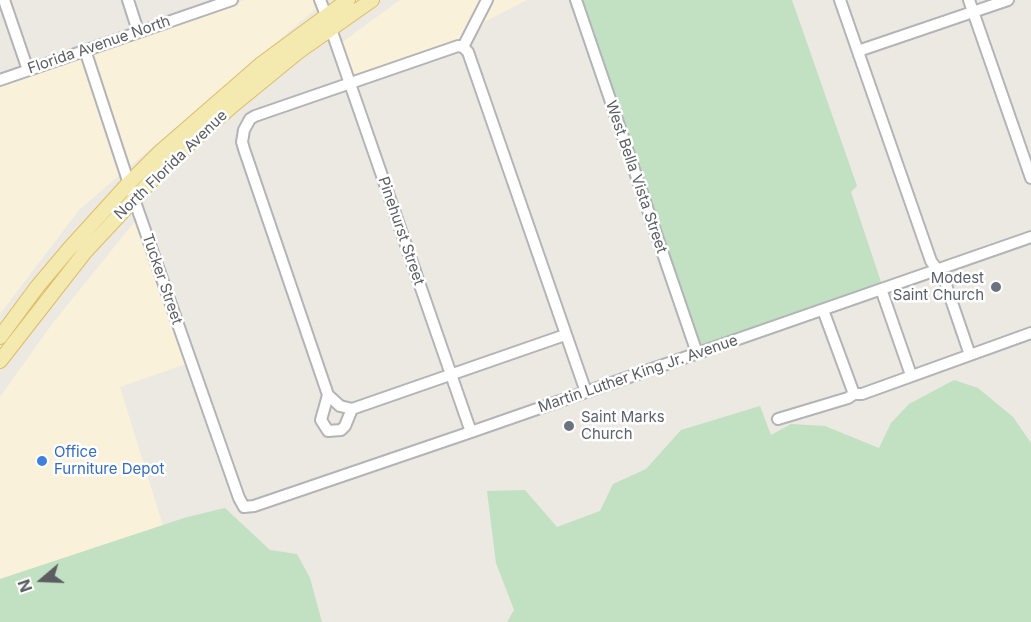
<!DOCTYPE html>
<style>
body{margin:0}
#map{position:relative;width:1031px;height:622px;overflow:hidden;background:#ebe9e2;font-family:Inter,sans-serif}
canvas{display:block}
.north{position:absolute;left:12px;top:550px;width:60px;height:60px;-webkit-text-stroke:4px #fff;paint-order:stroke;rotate:251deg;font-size:16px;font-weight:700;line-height:24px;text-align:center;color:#5b5e61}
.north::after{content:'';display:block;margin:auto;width:21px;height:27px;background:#5b5e61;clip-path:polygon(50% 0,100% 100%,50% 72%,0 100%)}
</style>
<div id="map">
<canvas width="1031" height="622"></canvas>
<div class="north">N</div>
</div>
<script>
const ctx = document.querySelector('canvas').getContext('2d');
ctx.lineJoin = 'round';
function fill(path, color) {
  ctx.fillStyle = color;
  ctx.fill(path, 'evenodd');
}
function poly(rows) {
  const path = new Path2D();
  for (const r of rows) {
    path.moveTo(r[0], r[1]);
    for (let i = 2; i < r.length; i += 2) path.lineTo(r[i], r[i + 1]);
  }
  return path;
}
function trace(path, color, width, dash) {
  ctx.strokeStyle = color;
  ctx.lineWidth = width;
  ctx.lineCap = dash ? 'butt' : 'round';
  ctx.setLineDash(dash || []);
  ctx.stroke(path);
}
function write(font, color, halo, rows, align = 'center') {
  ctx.font = font + ' Inter,sans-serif';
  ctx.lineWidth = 5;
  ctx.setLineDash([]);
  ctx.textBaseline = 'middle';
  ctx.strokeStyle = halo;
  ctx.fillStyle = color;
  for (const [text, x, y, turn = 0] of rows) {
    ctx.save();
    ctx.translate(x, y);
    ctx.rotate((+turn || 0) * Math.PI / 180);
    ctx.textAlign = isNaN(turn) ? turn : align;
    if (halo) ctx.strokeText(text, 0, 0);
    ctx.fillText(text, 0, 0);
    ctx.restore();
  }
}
fill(poly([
 [245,0,315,0,318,7,128,168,91,52],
 [400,0,482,0,461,42,353,78,341,43],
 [492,0,527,0,486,21,473,38],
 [82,55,121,174,79,210,0,314,0,84],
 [136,220,186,364,120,387,163,526,0,579,0,397,52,324]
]), '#f9f1da');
fill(poly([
 [581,0,792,0,857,186,851,192,882,285,700,348],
 [954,380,978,388,1013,417,1031,443,1031,622,507,622,514,610,496,563,487,491,525,490,557,527,600,511,613,484,646,469,681,430,760,406,771,435,791,424,825,426,879,448,891,423,909,404],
 [225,508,270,550,297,554,310,578,322,622,0,622,0,579,187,517]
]), '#c2e0c2');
const minor = poly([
 [4,0,28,70],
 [128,0,138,31],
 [320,0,326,15],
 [576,0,697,353],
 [840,0,931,261,944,279,970,355],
 [969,0,1031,178],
 [331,29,471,432],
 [463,47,458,46,255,116,250,119,244,130,242,142,244,149,328,395,340,406,352,409,565,335],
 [463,47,468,52,586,392],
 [463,47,487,0],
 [85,50,134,199,239,498,244,507,254,506,471,432,1031,237],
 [859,55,861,50,1008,0],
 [0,80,232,0],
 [881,289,911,375],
 [823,310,854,394],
 [328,395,321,420,328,431,341,430,345,426,352,409],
 [778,419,848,398,854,394,862,394,1031,333]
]);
const major = poly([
 [0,337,37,287,69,249,128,184,160,152,260,65,348,0],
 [0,361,85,252,167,164,232,106,298,52,372,0]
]);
trace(minor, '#b3b4b8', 14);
trace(major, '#debd69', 16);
trace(minor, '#fff', 10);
trace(major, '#f4e9af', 14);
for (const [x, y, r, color] of [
 [996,287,6,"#6b7280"],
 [569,426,6,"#6b7280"],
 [42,461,6,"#3f7fe0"]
]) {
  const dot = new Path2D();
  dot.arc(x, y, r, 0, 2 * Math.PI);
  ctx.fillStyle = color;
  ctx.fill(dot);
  trace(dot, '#fff', 2);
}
write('15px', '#5b5e61', '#fff', [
 ["Florida Avenue North",99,45,-19],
 ["North Florida Avenue",171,165,-44],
 ["West Bella Vista Street",636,177,71],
 ["Pinehurst Street",401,231,71],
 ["Tucker Street",162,279,71],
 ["Martin Luther King Jr. Avenue",638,374,-19]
]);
write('15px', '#5b616d', '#fff', [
 ["Modest",984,278],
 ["Saint Church",984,295],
 ["Saint Marks",581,417,"left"],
 ["Church",581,434,"left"]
], 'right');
write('15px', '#366cbe', '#fff', [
 ["Office",54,452],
 ["Furniture Depot",54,469]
], 'left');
</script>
